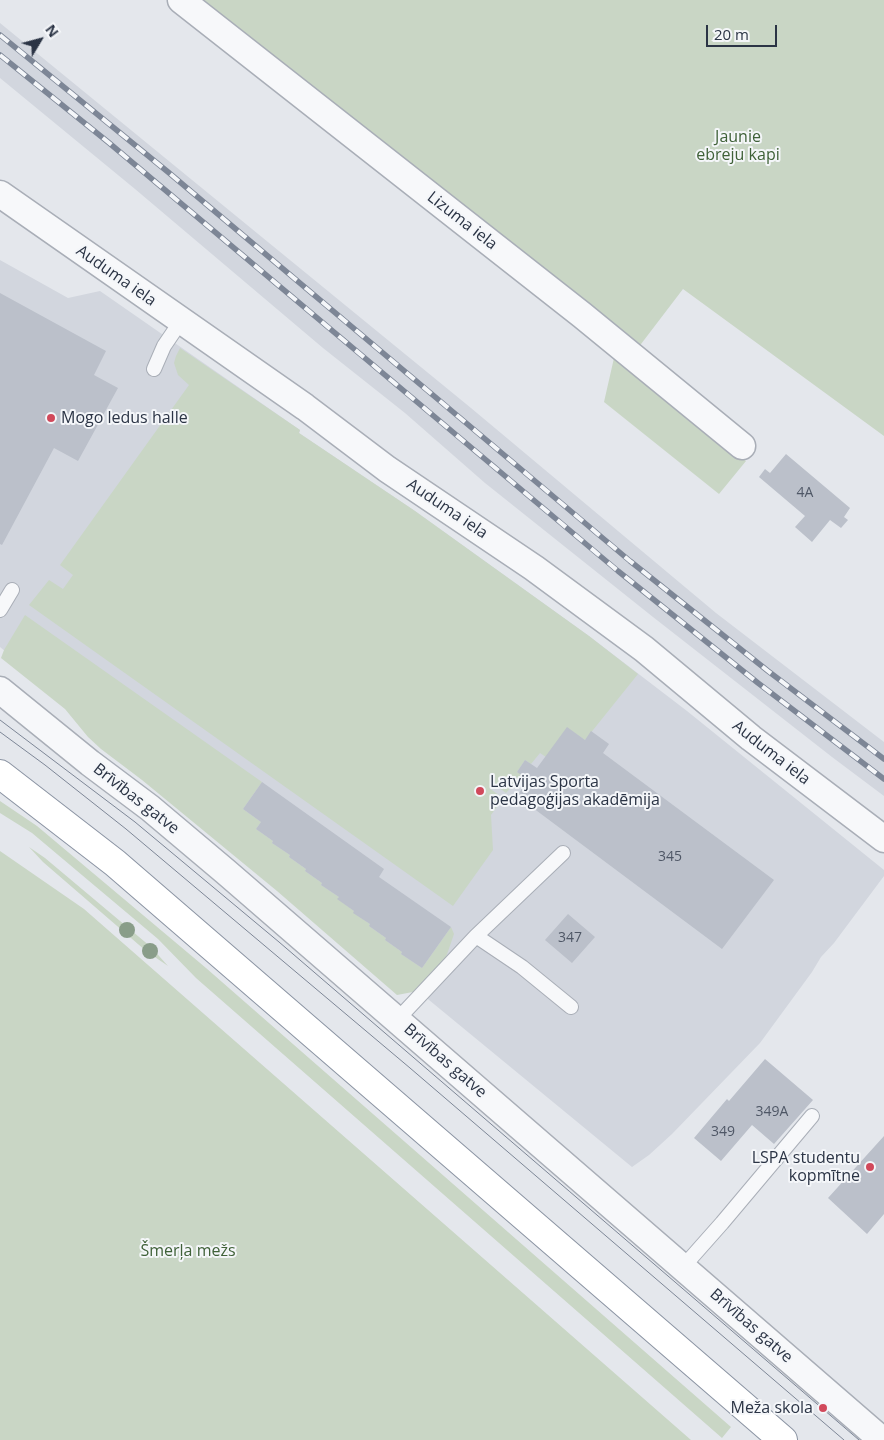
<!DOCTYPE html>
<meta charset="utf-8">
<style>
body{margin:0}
#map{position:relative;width:884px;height:1440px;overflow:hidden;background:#e4e7ec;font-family:"Open Sans",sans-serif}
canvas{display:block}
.north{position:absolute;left:15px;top:15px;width:50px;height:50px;-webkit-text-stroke:4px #f4f6f9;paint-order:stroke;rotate:53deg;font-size:14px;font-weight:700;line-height:20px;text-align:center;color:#2b3445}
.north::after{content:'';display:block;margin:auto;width:18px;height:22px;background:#2b3445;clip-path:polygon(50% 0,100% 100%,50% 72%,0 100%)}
.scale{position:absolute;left:706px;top:25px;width:71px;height:22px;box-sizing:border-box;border:2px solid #2b3445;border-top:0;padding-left:6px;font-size:15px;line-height:18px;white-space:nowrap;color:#2b3445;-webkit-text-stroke:4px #f4f6f9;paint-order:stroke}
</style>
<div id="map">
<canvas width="884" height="1440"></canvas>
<div class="north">N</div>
<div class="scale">20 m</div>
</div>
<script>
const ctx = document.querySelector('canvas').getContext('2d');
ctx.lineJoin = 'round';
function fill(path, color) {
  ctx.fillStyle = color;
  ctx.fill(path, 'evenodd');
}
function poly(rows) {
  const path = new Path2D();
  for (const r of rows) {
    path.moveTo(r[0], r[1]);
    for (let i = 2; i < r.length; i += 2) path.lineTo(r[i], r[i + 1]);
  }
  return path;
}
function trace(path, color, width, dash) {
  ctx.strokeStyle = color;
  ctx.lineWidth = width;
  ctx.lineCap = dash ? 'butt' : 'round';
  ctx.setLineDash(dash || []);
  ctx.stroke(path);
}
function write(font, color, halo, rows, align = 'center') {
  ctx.font = font + ' "Open Sans",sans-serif';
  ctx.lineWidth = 4;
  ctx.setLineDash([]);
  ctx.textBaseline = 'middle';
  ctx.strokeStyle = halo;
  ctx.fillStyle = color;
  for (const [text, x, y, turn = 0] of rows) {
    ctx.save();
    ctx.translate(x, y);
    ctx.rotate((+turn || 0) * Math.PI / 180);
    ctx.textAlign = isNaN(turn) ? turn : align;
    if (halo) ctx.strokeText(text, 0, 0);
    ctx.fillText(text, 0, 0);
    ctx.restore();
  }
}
fill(poly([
 [0,23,471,408,716,613,884,742,884,796,832,757,653,617,485,483,405,413,323,348,135,189,0,78],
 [0,260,68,298,100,291,300,430,299,433,415,511,589,636,687,711,884,870,884,876,834,943,821,957,812,972,760,1043,672,1134,649,1155,632,1167,0,647]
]), '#d2d6de');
fill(poly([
 [201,0,884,0,884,436,683,289,638,348],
 [180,348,300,430,299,433,415,511,589,636,638,674,585,740,567,728,546,757,540,753,531,764,525,760,517,772,522,775,506,793,494,784,489,788,503,798,491,815,493,850,453,906,29,605,49,580,63,589,73,575,60,565,189,385,178,375,174,363,176,356],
 [614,358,746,461,719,494,604,402],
 [25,615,262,782,243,809,261,822,256,829,273,841,272,843,290,855,289,857,306,869,305,871,322,883,321,885,339,897,338,899,354,911,354,913,370,924,369,926,386,938,385,940,402,952,401,954,422,968,451,927,454,934,443,966,418,991,397,995,277,891,142,780,101,749,88,737,65,709,1,658,4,650],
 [0,801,37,826,206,968,731,1427,722,1438,196,978,158,939,32,833,0,813],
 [29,847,45,858,151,947,168,966,146,951,43,862],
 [0,851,84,909,691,1440,0,1440]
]), '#c9d6c5');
fill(poly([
 [0,293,106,351,94,375,118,388,78,461,54,448,2,545,0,544],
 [786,454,850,508,844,517,848,520,841,528,830,520,812,542,795,527,805,516,759,477,765,469,770,473],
 [567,727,585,740,591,731,609,744,603,753,774,880,722,949,517,796,528,780,517,772,525,760,537,768],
 [262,782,384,869,379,877,451,927,422,968,401,954,402,952,385,940,386,938,369,926,370,924,353,913,354,911,337,899,339,897,321,885,322,883,305,871,306,869,289,857,290,855,272,843,273,841,256,829,261,822,243,809],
 [568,914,595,937,572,963,545,940],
 [765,1059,813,1100,774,1144,752,1125,721,1161,694,1138,727,1099,729,1101],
 [884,1136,884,1214,867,1234,828,1198]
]), '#bbc0ca');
const lane = poly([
 [154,369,164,346,181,321],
 [0,610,12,590],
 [476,936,522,967,571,1007],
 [397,1020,476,936,563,853],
 [683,1267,722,1223,812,1116]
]);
const street = poly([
 [181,0,582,315,742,446],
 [0,194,305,407,387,469,534,568,644,649,751,738,884,839],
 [0,690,90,763,150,808,226,872,882,1440]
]);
const highway = poly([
 [0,774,115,863,783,1440]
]);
trace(lane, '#a9aeb7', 16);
trace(street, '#a9aeb7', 29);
trace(highway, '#8b94a3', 30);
trace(lane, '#f7f8fa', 14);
trace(street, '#f7f8fa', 26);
trace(highway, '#fff', 28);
trace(poly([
 [0,720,135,822,279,942,859,1440],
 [0,732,45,765,126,829,410,1068,844,1440]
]), '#7d8696', 1);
const rail = poly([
 [0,35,168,172,630,561,768,671,884,759],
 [0,55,108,142,618,571,758,683,884,779]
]);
trace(rail, '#7d8696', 5.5);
trace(rail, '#f4f6f9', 4, [11]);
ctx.fillStyle = '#899d89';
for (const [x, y] of [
 [127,930],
 [150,951]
]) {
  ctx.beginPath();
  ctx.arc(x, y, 8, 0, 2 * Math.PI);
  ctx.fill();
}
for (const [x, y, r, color] of [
 [51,418,5,"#d1495b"],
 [480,791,5,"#d1495b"],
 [870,1167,5,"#d1495b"],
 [823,1408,5,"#d1495b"]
]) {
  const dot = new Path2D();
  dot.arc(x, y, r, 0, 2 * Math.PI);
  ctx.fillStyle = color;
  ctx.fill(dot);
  trace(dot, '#f4f6f9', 2);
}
write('14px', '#4f5766', null, [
 ["4A",805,493],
 ["345",670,857],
 ["347",570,938],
 ["349A",772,1112],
 ["349",723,1132]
]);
write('16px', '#3f6138', '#f4f6f9', [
 ["Jaunie",738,137],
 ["ebreju kapi",738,155],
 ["Šmerļa mežs",188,1251]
]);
write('16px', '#2b3445', '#f4f6f9', [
 ["Lizuma iela",462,221,38],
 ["Auduma iela",116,276,35],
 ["Auduma iela",447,509,34],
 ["Auduma iela",771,753,38],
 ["Brīvības gatve",136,799,38],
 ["Brīvības gatve",445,1061,41],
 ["Brīvības gatve",751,1326,41]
]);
write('16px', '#2b3445', '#f4f6f9', [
 ["Mogo ledus halle",61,418],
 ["Latvijas Sporta",490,782],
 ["pedagoģijas akadēmija",490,800],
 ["LSPA studentu",860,1158,"right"],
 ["kopmītne",860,1176,"right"],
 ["Meža skola",813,1408,"right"]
], 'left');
</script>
